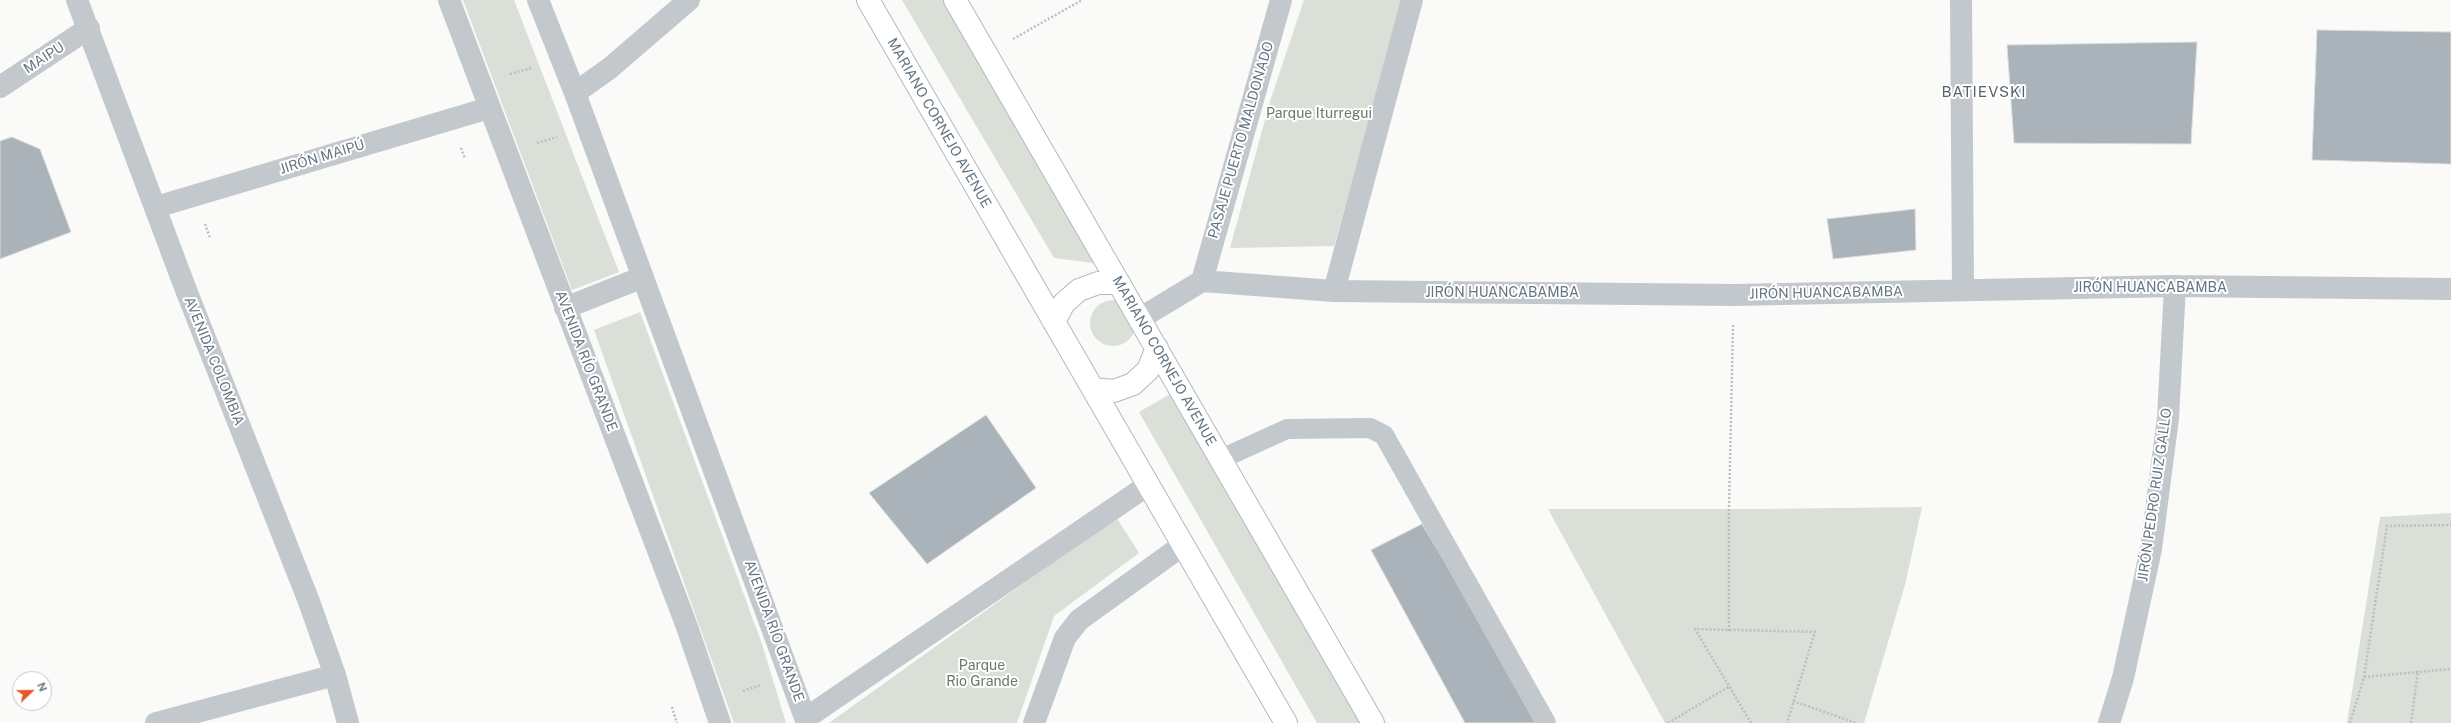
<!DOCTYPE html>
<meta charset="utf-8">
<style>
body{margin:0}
#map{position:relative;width:2451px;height:723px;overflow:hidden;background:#fafaf8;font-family:"Public Sans",sans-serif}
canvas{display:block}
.north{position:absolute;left:12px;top:671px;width:40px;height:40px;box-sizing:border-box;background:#fff;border:1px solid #c1c8cd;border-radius:50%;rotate:68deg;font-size:11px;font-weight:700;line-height:16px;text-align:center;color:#657683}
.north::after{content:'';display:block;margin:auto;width:14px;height:18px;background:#e4572e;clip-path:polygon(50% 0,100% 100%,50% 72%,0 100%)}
</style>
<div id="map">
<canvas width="2451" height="723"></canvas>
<div class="north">N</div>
</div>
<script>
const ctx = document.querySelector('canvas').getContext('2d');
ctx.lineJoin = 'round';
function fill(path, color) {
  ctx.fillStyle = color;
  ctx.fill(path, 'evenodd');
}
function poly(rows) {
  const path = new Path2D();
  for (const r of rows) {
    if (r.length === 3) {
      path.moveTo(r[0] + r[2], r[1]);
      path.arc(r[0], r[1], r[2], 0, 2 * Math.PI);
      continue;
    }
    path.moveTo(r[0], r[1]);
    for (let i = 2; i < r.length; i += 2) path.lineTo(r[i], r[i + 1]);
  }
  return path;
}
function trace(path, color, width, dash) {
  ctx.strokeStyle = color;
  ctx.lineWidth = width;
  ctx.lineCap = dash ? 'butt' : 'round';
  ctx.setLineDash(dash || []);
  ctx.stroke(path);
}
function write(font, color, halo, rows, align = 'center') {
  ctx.font = font + ' "Public Sans",sans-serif';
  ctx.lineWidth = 4;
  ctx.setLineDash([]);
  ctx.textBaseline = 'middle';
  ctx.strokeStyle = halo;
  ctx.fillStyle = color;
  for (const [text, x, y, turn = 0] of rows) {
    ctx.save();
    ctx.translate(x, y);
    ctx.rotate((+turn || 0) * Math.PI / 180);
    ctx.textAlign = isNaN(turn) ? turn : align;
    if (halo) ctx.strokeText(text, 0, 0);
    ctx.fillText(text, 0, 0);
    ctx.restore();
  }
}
fill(poly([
 [463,0,514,0,619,272,572,290],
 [902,0,961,0,1117,266,1054,258],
 [1304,0,1404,0,1334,246,1230,248,1271,98],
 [1113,323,23],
 [640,312,762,644,786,723,734,723,594,330],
 [1181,388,1373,723,1317,723,1139,412],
 [1922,507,1905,585,1864,723,1665,723,1548,509,1763,509],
 [2451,513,2451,723,2347,723,2380,517],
 [1116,517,1139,553,1054,616,1017,723,829,723]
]), '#dadfd7');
const building = poly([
 [2317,30,2451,32,2451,164,2312,160,2317,30],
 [2197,42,2191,144,2014,143,2007,45,2197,42],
 [12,137,40,149,71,232,0,259,0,141,12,137],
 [1915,209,1916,250,1833,259,1827,219,1915,209],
 [986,415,1036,488,927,564,869,493,986,415],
 [1422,524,1542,723,1465,723,1371,550,1422,524]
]);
fill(building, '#aab3b9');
trace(building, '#dcdcda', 1);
const secondary = poly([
 [868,0,1286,723],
 [955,0,1373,723],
 [1054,322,1064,303,1079,290,1098,283,1119,283],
 [1093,389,1114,391,1133,384,1148,370,1157,348]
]);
trace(secondary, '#b3babf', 24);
trace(poly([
 [1013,39,1082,0],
 [510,74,532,68],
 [537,143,557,137],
 [461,148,465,159],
 [205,224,210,238],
 [1729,631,1729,509,1733,325],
 [2364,677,2451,669],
 [743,691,761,685],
 [1793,701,1856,723],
 [672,707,677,723],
 [1668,723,1730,686],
 [1751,723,1695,629,1815,632,1787,723],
 [2350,723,2364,677,2387,526,2451,525],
 [2411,723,2418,671]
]), '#bbbfc2', 2.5, [2, 2]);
trace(poly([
 [1221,459,1287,429,1370,428,1384,435,1546,723]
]), '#c3c8cc', 20);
trace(poly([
 [77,0,186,290,308,599,335,675,348,723],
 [449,0,686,624,720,723],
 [538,0,575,93,807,723],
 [1961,0,1963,290],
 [0,87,89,28],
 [575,93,610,68,689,0],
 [156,207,489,108],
 [1202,281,1334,291,1734,295,2175,286,2451,289],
 [1202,281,1281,0],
 [1334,291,1412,0],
 [565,308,643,277],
 [1139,319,1202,281],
 [806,718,1148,485],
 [156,723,335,675],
 [1034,723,1065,638,1079,620,1183,545],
 [2109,723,2123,678,2151,549,2168,418,2175,286]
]), '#c3c8cc', 22);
trace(secondary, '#fff', 22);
write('14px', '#657683', '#fff', [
 ["MAIPU",44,58,-33],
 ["MARIANO CORNEJO AVENUE",939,123,60],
 ["PASAJE PUERTO MALDONADO",1241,140,-74],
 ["JIRÓN MAIPÚ",322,157,-17],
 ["JIRÓN HUANCABAMBA",2150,288],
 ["JIRÓN HUANCABAMBA",1502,293],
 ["JIRÓN HUANCABAMBA",1826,293,-1],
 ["AVENIDA COLOMBIA",214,361,68],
 ["AVENIDA RÍO GRANDE",586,361,69],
 ["MARIANO CORNEJO AVENUE",1164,361,60],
 ["JIRÓN PEDRO RUIZ GALLO",2155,495,-82],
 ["AVENIDA RÍO GRANDE",774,631,70]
]);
write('14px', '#687a64', '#fff', [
 ["Parque Iturregui",1319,114],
 ["Parque",982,666],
 ["Rio Grande",982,682]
]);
ctx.letterSpacing = '1px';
write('15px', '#57646e', '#fff', [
 ["BATIEVSKI",1984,92]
]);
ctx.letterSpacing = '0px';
</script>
